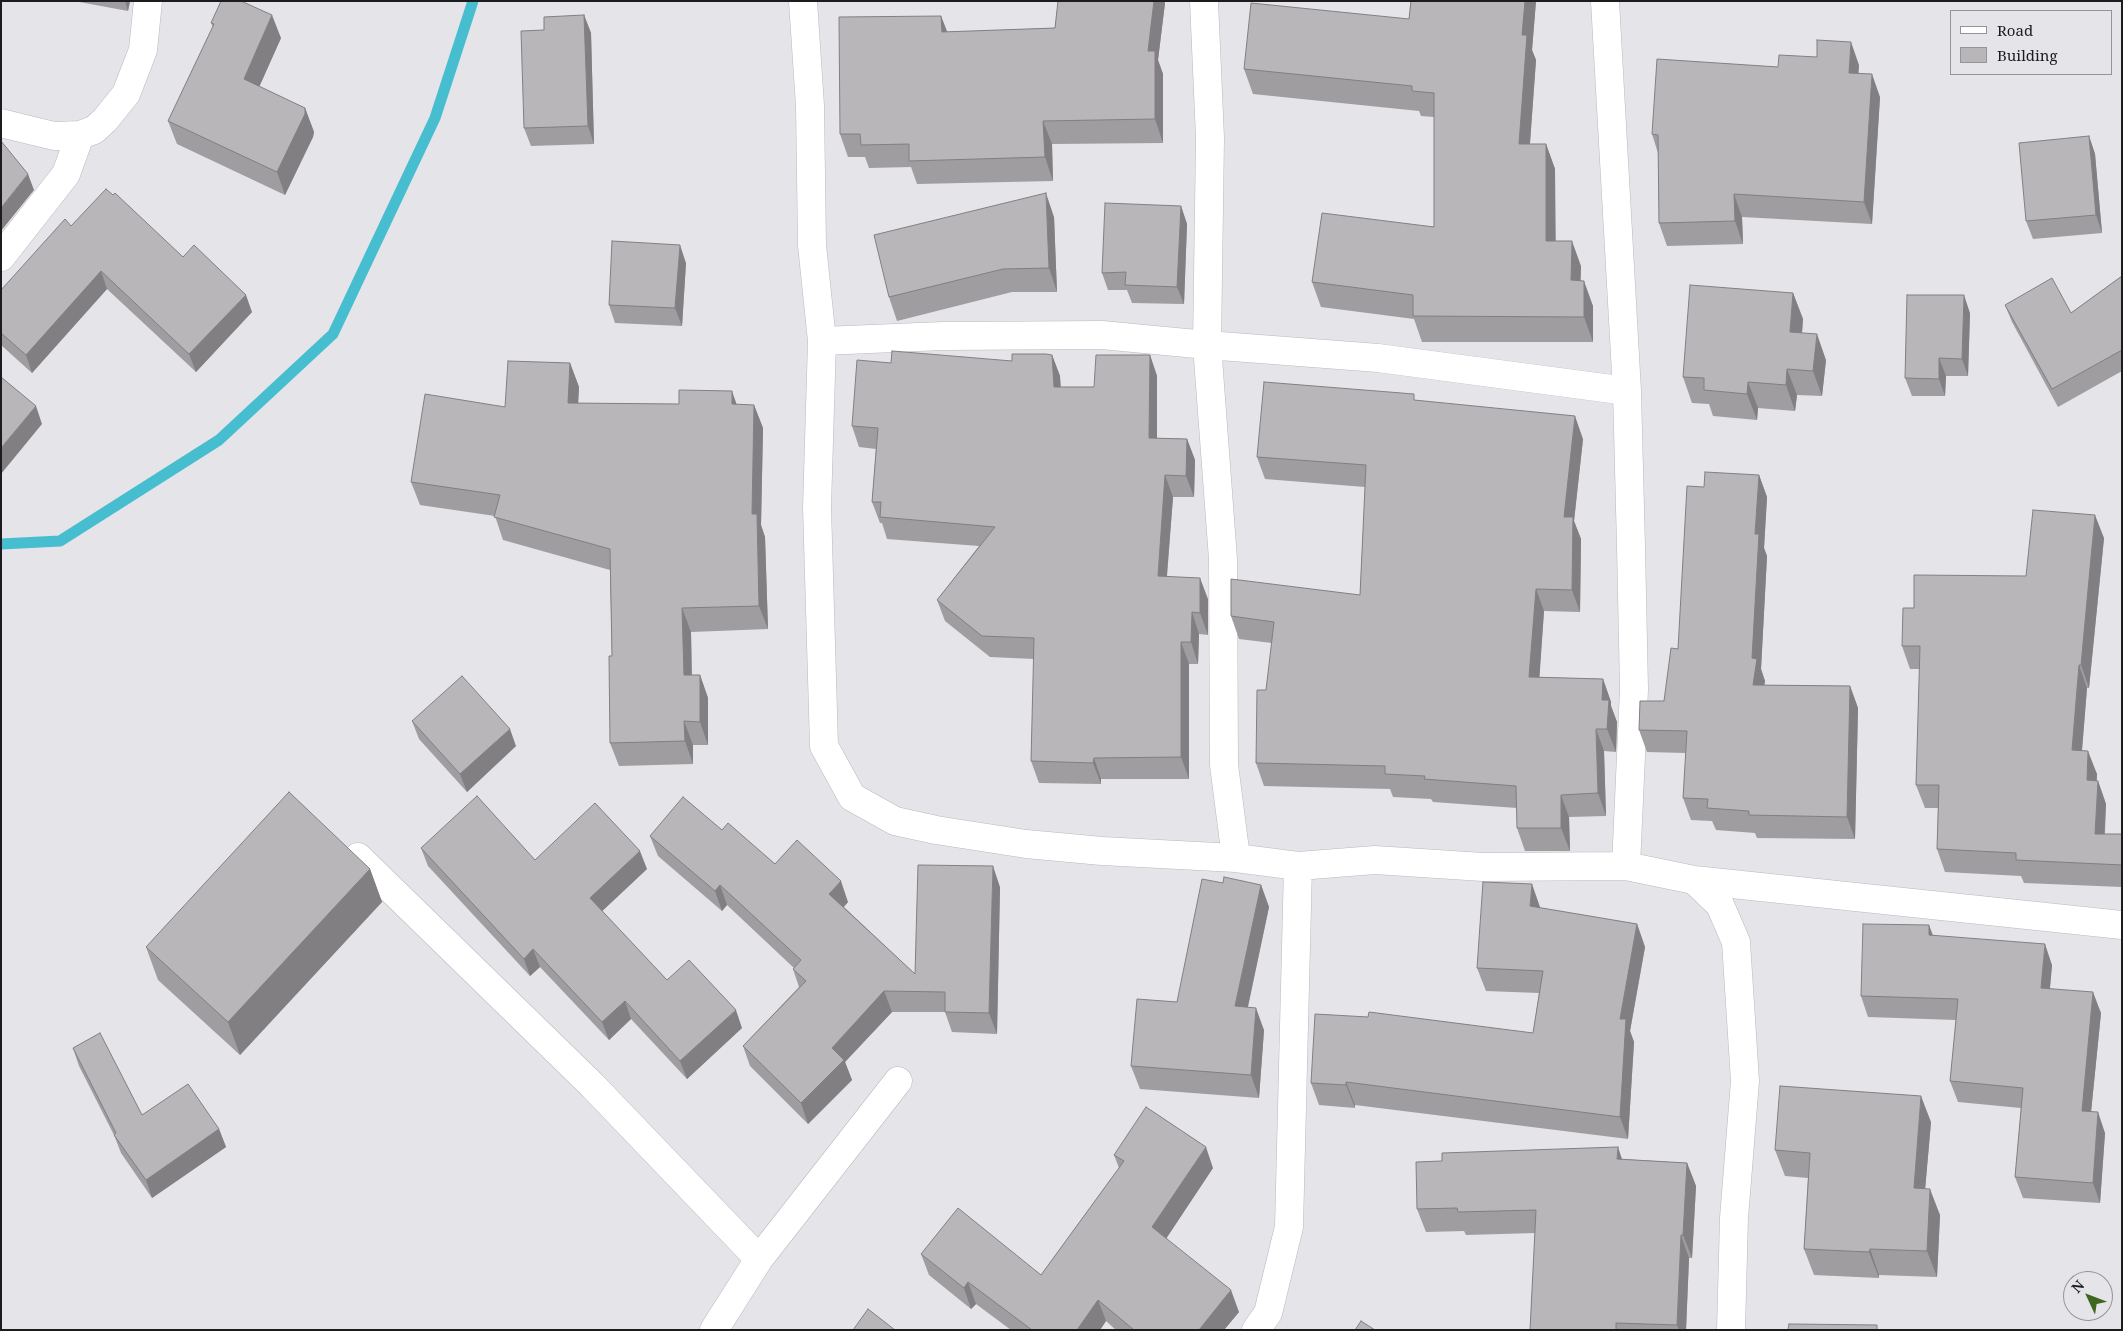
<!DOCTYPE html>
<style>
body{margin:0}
#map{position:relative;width:2123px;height:1331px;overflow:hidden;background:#e4e4e9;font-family:"Noto Serif",serif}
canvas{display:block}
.frame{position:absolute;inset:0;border:2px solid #1c1c1e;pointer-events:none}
.legend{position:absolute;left:1950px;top:10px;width:162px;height:65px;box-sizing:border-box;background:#e4e4e9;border:1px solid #949498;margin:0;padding:6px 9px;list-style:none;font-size:15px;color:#1c1c1e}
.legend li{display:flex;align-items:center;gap:10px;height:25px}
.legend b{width:25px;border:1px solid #949498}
.north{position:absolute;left:2063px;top:1271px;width:50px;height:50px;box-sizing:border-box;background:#e4e4e9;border:1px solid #949498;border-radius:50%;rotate:313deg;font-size:14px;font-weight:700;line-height:20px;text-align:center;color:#1c1c1e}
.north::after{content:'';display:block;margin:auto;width:18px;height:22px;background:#406721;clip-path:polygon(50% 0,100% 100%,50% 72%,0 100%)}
</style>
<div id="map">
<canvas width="2123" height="1331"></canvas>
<div class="frame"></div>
<ul class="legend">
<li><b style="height:6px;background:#fff"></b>Road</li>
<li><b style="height:14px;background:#b9b6ba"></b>Building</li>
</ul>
<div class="north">N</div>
</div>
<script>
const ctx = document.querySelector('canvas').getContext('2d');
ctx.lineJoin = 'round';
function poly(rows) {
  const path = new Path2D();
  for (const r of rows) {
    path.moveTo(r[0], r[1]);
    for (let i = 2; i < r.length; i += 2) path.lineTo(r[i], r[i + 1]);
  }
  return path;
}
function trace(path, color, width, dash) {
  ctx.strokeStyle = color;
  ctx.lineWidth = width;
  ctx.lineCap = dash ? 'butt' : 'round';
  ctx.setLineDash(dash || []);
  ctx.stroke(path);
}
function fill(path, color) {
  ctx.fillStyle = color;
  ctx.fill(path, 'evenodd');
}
trace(poly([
 [1,544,60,541,219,440,333,334,435,118,473,1]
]), '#46becf', 11);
const minor = poly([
 [803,1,810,106,812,245,822,341,817,507,824,746,852,797,895,821,936,830,1026,844,1102,851,1236,858,1298,866,1375,860,1483,867,1626,866,1694,880,1720,905,1736,942,1745,1081,1734,1218,1731,1330],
 [1204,1,1210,138,1207,345,1223,559,1224,765,1236,858],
 [1605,1,1627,391,1631,547,1634,689,1626,866],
 [1,123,54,136,80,135,94,130,105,120,126,94,143,50,148,1],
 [1,257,66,174,80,135],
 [822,341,943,336,1102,335,1207,345,1378,358,1627,391],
 [358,857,592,1085,759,1259],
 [1694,880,2122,925],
 [714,1330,759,1259,898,1081],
 [1256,1330,1268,1313,1289,1227,1298,866]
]);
trace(minor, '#b9b9be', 29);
trace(minor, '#fff', 28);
fill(poly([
 [74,1,130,1,128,11],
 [1058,1,1164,1,1165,3,1158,60,1163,74,1163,143,1052,144,1053,181,917,184,911,167,869,168,865,157,848,157,840,134,941,16,947,32,1055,28],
 [1411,1,1536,1,1532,50,1536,60,1530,144,1546,144,1555,169,1555,241,1581,266,1580,281,1593,306,1593,342,1422,342,1414,319,1321,307,1312,282,1434,227,1434,117,1421,116,1419,111,1253,94,1244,69,1409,19],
 [584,15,591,33,594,144,531,146,524,128,544,30],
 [211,23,281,38,259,87,305,108,314,132,313,137,285,195,177,144,168,121,213,27],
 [1859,65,1858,73,1880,97,1872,224,1742,217,1743,244,1667,246,1659,223,1658,153,1652,134,1778,67],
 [2089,136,2095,154,2102,233,2033,239,2026,221],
 [1181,206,1187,224,1184,304,1132,303,1127,290,1108,290,1102,273],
 [1054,217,1057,292,1012,292,897,321,889,297],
 [71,226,183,257,252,312,196,372,107,289,32,373,1,345,1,290],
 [686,263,682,326,615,323,609,305],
 [2122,276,2122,371,2058,407,2012,322,2005,305,2071,313],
 [1793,293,1803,319,1802,333,1826,360,1822,396,1797,395,1795,411,1758,408,1757,420,1713,416,1709,404,1692,403,1683,377],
 [1970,313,1968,376,1946,376,1945,396,1912,396,1905,378],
 [1052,355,1060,376,1061,387,1094,387,1150,355,1157,376,1157,438,1187,439,1195,460,1194,497,1173,497,1167,577,1208,599,1208,635,1199,634,1198,664,1189,664,1189,779,1101,779,1101,784,1039,783,1031,761,1034,659,990,657,945,621,937,600,979,546,887,539,882,523,880,523,872,502,876,449,859,447,852,426,1012,361],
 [570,363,579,387,578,403,754,405,763,428,761,525,765,537,768,629,691,632,692,675,700,675,708,698,708,745,693,745,693,764,619,766,610,743,612,656,610,570,503,540,495,516,420,505,411,482,505,407],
 [1417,401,1583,439,1574,521,1581,539,1580,612,1544,611,1539,677,1603,679,1611,702,1611,706,1617,722,1616,752,1604,751,1606,816,1569,817,1570,851,1525,851,1517,828,1517,808,1433,802,1431,799,1393,797,1390,789,1264,786,1256,763,1266,690,1272,643,1239,639,1231,616,1360,595,1365,487,1265,479,1257,457],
 [1759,475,1767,497,1764,548,1767,556,1761,669,1765,681,1764,685,1850,686,1858,708,1855,839,1757,838,1755,833,1716,830,1712,821,1691,820,1683,798,1686,753,1647,752,1639,730,1664,701,1678,649,1704,487],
 [2104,538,2089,688,2087,688,2082,751,2097,774,2096,781,2098,781,2106,804,2105,834,2122,834,2122,887,2024,883,2021,876,1945,872,1937,849,1938,808,1925,808,1916,785,1920,669,1910,669,1902,646,1914,608,2026,576],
 [412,721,516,746,467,792,419,739],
 [722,830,775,864,848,902,844,907,915,974,1000,887,997,1034,952,1032,945,1012,892,1012,845,1062,852,1080,808,1124,750,1066,743,1046,799,987,793,969,794,968,727,905,722,911,658,856,650,836],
 [421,848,535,860,647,869,602,911,667,980,742,1028,687,1079,631,1019,609,1040,540,967,530,976,428,866],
 [370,869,382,902,240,1055,158,980,146,947],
 [1223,883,1261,885,1269,907,1248,1007,1264,1030,1259,1098,1140,1089,1131,1066,1177,1002],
 [1540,907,1540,908,1637,924,1645,947,1630,1031,1634,1042,1628,1139,1355,1105,1355,1108,1319,1105,1311,1083,1533,1033,1539,993,1486,991,1477,968],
 [1933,935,2052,965,2050,988,2101,1013,2091,1112,2105,1133,2100,1203,2023,1198,2015,1177,2021,1108,1958,1102,1950,1081,1956,1020,1868,1017,1861,996],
 [73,1048,142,1115,219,1129,226,1147,152,1198,121,1153,114,1135,79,1066],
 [1931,1122,1925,1189,1940,1215,1937,1277,1879,1275,1879,1278,1814,1275,1804,1249,1808,1178,1785,1176,1775,1150],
 [1114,1155,1213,1168,1166,1238,1239,1312,1224,1330,1116,1330,1106,1321,1100,1330,1011,1330,976,1304,971,1309,929,1275,921,1254,1041,1275,1119,1168],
 [1622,1159,1687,1163,1696,1186,1692,1258,1689,1258,1686,1330,1530,1330,1535,1233,1466,1235,1464,1231,1426,1232,1417,1209]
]), '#9f9da0');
fill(poly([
 [125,1,130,1,128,11],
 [1154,1,1164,1,1165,3,1158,60,1163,74,1163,143,1155,119,1148,51],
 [1525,1,1536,1,1532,50,1536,60,1528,169,1519,144,1522,35],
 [272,15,281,38,252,103,244,79],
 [584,15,591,33,594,144,588,126],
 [941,16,950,39,942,32],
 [1851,42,1859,65,1857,95,1849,73],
 [1872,74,1880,97,1872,224,1864,202],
 [305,108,314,132,313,137,285,195,277,172],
 [1043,121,1052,144,1053,181,1045,157],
 [2089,136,2095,154,2102,233,2096,215],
 [1546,144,1555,169,1556,266,1546,241],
 [28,174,34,190,1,231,1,208],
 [1046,193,1054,217,1057,292,1049,268],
 [1734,194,1742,217,1743,244,1735,221],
 [1181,206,1187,224,1184,304,1177,287],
 [1572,241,1581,266,1580,306,1571,280],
 [680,245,686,263,682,326,675,308],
 [101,271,107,289,32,373,26,355],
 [1584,281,1593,306,1593,342,1584,317],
 [1793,293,1803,319,1800,358,1790,332],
 [246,295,252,312,196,372,189,354],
 [1964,295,1970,313,1968,376,1962,359],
 [1817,334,1826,360,1822,396,1813,371],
 [1052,355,1060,376,1061,409,1054,387],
 [1150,355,1157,376,1157,460,1149,438],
 [1939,358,1946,376,1945,396,1939,379],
 [570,363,579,387,577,426,568,403],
 [1787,369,1797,395,1795,411,1786,385],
 [1748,382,1758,408,1757,420,1747,394],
 [732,391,740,414,732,404],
 [754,405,763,428,761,525,765,537,768,629,759,606,752,514],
 [36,406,42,424,1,474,1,448],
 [1575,416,1583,439,1574,521,1581,539,1580,612,1572,590,1564,517],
 [1187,439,1195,460,1194,497,1186,476],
 [1165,475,1173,497,1165,598,1158,576],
 [1759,475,1767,497,1764,548,1767,556,1761,669,1765,681,1761,707,1753,685,1752,658,1755,534],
 [2095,515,2104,538,2089,688,2081,665],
 [1200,578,1208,599,1208,635,1200,613],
 [1536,589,1544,611,1538,699,1529,677],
 [682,608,691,632,692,698,684,675],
 [1192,612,1199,634,1198,664,1191,642],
 [1181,642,1189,664,1189,779,1181,757],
 [2079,665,2087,688,2080,773,2072,750],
 [700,675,708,698,708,745,700,722],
 [1603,679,1611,702,1611,706,1617,722,1616,752,1607,729,1602,700],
 [1850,686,1858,708,1855,839,1847,817],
 [684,721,693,745,693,764,685,741],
 [510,729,516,746,467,792,460,774],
 [1596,729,1604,751,1606,816,1598,793],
 [2088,751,2097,774,2096,803,2087,780],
 [1094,758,1101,779,1101,784,1093,763],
 [2098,781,2106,804,2103,857,2095,834],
 [1561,795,1569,817,1570,851,1561,828],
 [640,851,647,869,597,916,590,898],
 [993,866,1000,887,997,1034,989,1013],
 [370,869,382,902,240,1055,228,1022],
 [841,881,848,902,837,914,829,894],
 [1532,884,1540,907,1539,929,1530,906],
 [720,885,727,905,722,911,715,891],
 [1261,885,1269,907,1243,1029,1235,1006],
 [1637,924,1645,947,1630,1031,1634,1042,1628,1139,1620,1117,1620,1019],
 [1929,925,1937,946,1929,935],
 [2045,944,2052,965,2048,1008,2041,988],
 [533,949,540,967,530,976,524,959],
 [884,991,892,1012,845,1062,852,1080,808,1124,801,1103,832,1048],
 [2093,992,2101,1013,2089,1132,2082,1111],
 [625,1001,631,1019,609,1040,602,1022],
 [1256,1008,1264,1030,1259,1098,1251,1075],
 [736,1010,742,1028,687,1079,680,1061],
 [1346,1082,1355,1105,1355,1108,1346,1085],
 [1921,1096,1931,1122,1923,1214,1914,1188],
 [2098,1112,2105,1133,2100,1203,2093,1183],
 [219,1129,226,1147,152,1198,146,1180],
 [1206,1147,1213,1168,1160,1248,1152,1227],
 [1618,1147,1626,1171,1617,1159],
 [1687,1163,1696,1186,1692,1258,1683,1235],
 [1930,1189,1940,1215,1937,1277,1927,1251],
 [1681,1235,1689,1258,1686,1330,1679,1330,1677,1325],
 [1870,1249,1879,1275,1879,1278,1869,1252],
 [968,1282,976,1304,971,1309,964,1288],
 [1231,1290,1239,1312,1224,1330,1199,1330],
 [1098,1300,1106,1321,1100,1330,1077,1330]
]), '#827f82');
const building = poly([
 [221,1,241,1,272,15,244,79,305,108,305,114,277,172,168,121,214,24,211,23,221,1],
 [1058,1,1154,1,1148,51,1155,51,1155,119,1043,121,1045,157,909,161,909,144,861,145,860,134,840,134,839,17,941,16,942,32,1055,28,1058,1],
 [1411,1,1525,1,1522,35,1527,35,1519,144,1546,144,1546,241,1572,241,1571,280,1584,281,1584,317,1413,316,1413,295,1312,282,1322,213,1434,227,1434,93,1412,91,1412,86,1244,69,1251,3,1409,19,1411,1],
 [584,15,588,126,524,128,521,31,544,30,544,17,584,15],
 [1817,40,1851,42,1849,73,1872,74,1864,202,1734,194,1735,221,1659,223,1658,135,1652,134,1657,59,1778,67,1779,55,1817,57,1817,40],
 [2089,136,2096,215,2026,221,2019,143,2089,136],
 [1,141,28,174,1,208,1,141],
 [106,189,113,195,115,193,183,257,194,245,246,295,189,354,101,271,26,355,1,333,1,290,65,219,71,226,106,189],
 [1046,193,1049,268,1003,269,889,297,874,235,1046,193],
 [1105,203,1181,206,1177,287,1125,285,1126,272,1102,273,1105,203],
 [612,241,680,245,675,308,609,305,612,241],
 [2122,276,2122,350,2052,389,2005,305,2052,278,2071,313,2122,276],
 [1690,285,1793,293,1790,332,1817,334,1813,371,1787,369,1786,385,1748,382,1747,394,1704,390,1704,378,1683,377,1690,285],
 [1907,295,1964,295,1962,359,1939,358,1939,379,1905,378,1907,295],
 [892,351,1012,361,1012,354,1046,354,1052,355,1054,387,1094,387,1096,355,1150,355,1149,438,1187,439,1186,476,1165,475,1158,576,1200,578,1200,613,1192,612,1191,642,1181,642,1181,757,1094,758,1093,763,1031,761,1034,638,982,636,937,600,995,527,880,517,881,502,872,502,878,428,852,426,857,360,891,363,892,351],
 [508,361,570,363,568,403,679,404,679,390,732,391,732,404,754,405,752,514,757,514,759,606,682,608,684,675,700,675,700,722,684,721,685,741,610,743,609,656,612,656,610,549,494,517,500,495,411,482,425,394,505,407,508,361],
 [1,377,36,406,1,448,1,377],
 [1264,382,1414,394,1414,400,1575,416,1564,517,1573,517,1572,590,1536,589,1529,677,1603,679,1602,700,1609,700,1607,729,1596,729,1598,793,1561,795,1561,828,1517,828,1516,786,1424,779,1425,776,1385,774,1385,766,1256,763,1257,690,1266,690,1274,622,1231,616,1231,579,1360,595,1366,465,1257,457,1264,382],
 [1705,472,1759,475,1755,534,1759,534,1752,658,1757,659,1753,685,1850,686,1847,817,1749,815,1749,811,1707,808,1708,799,1683,798,1687,731,1639,730,1640,701,1664,701,1671,648,1678,649,1687,486,1704,487,1705,472],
 [2033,510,2095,515,2081,665,2079,665,2072,750,2088,751,2087,780,2098,781,2095,834,2122,834,2122,865,2016,860,2016,853,1937,849,1939,785,1916,785,1920,646,1902,646,1903,608,1914,608,1914,575,2026,576,2033,510],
 [462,676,510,729,460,774,412,721,462,676],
 [289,792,370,869,228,1022,146,947,289,792],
 [477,796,535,860,595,803,640,851,590,898,667,980,689,960,736,1010,680,1061,625,1001,602,1022,533,949,524,959,421,848,477,796],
 [683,797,722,830,728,823,775,864,797,840,841,881,829,894,915,974,918,865,993,866,989,1013,945,1012,945,992,884,991,832,1048,844,1060,801,1103,743,1046,806,981,793,969,801,960,720,885,715,891,650,836,683,797],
 [1224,877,1261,885,1235,1006,1256,1008,1251,1075,1131,1066,1137,999,1177,1002,1202,879,1223,883,1224,877],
 [1483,882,1532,884,1530,906,1637,924,1620,1019,1626,1019,1620,1117,1346,1082,1346,1085,1311,1083,1315,1014,1368,1017,1369,1012,1533,1033,1543,971,1477,968,1483,882],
 [1863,924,1929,925,1929,935,2045,944,2041,988,2093,992,2082,1111,2098,1112,2093,1183,2015,1177,2023,1088,1950,1081,1958,999,1861,996,1863,924],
 [100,1033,142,1115,188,1084,219,1129,146,1180,114,1135,116,1133,73,1048,100,1033],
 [1780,1086,1921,1096,1914,1188,1930,1189,1927,1251,1870,1249,1869,1252,1804,1249,1810,1153,1775,1150,1780,1086],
 [1146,1107,1206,1147,1152,1227,1231,1290,1199,1330,1134,1330,1098,1300,1077,1330,1032,1330,968,1282,964,1288,921,1254,958,1208,1041,1275,1124,1161,1114,1155,1146,1107],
 [1618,1147,1617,1159,1687,1163,1683,1235,1681,1235,1677,1325,1616,1323,1616,1330,1530,1330,1536,1210,1458,1212,1457,1208,1417,1209,1416,1162,1442,1161,1442,1153,1618,1147],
 [868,1309,895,1330,853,1330,868,1309],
 [1361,1321,1375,1330,1355,1330,1361,1321],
 [1789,1324,1877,1325,1877,1330,1788,1330,1789,1324]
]);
fill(building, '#b9b6ba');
trace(building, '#827f82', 1);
</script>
